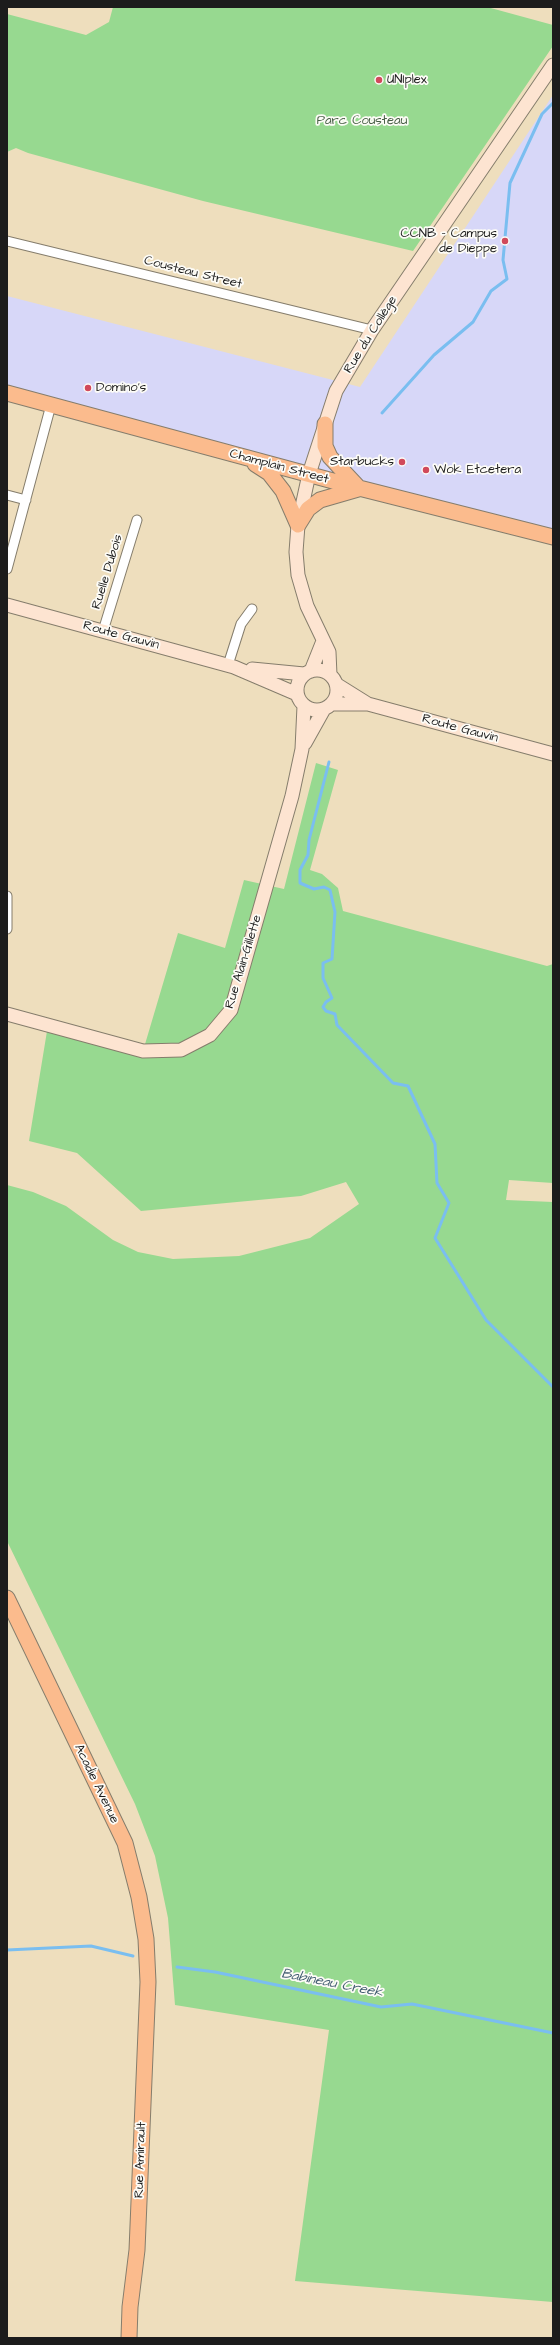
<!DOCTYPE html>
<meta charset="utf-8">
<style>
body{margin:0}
#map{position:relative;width:560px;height:2345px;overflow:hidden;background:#eedebd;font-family:"Architects Daughter",sans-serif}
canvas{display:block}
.frame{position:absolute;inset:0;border:8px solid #1c1c1c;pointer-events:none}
</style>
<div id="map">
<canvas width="560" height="2345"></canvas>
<div class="frame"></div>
</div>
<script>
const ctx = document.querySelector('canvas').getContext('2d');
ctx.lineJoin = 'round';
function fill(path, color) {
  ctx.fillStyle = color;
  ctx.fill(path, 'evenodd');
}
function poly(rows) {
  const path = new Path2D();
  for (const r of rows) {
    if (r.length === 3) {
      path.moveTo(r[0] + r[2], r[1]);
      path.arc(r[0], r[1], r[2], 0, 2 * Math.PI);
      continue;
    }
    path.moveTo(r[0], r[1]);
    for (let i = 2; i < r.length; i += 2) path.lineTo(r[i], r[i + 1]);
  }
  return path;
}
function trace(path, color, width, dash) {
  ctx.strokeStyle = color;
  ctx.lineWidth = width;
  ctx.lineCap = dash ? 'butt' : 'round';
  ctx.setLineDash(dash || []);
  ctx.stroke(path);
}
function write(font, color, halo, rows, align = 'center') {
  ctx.font = font + ' "Architects Daughter",sans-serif';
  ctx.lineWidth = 3.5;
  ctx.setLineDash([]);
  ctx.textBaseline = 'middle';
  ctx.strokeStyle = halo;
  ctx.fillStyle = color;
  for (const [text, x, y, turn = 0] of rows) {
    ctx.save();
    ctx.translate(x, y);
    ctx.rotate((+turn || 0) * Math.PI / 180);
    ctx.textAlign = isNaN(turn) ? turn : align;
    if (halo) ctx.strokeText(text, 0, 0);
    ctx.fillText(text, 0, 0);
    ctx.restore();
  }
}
fill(poly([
 [553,95,553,535,7,393,7,296,360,387]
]), '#d7d7f8');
fill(poly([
 [113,7,487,7,553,25,553,46,413,251,203,201,28,153,16,148,7,152,7,14,86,35,109,22],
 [316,763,338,770,310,870,322,874,338,888,343,911,547,966,553,964,553,1183,509,1180,506,1200,553,1202,553,2302,295,2281,329,2030,175,2005,168,1918,155,1856,135,1804,7,1541,7,1185,33,1192,66,1206,113,1240,138,1252,173,1259,239,1256,310,1238,359,1204,346,1182,301,1196,141,1211,77,1153,29,1141,48,1025,143,1051,178,933,225,948,244,880,284,889]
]), '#97d990');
trace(poly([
 [382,413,434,355,473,322,491,291,507,279,503,260,510,183,542,114,553,103],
 [329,762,309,840,308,855,300,870,300,883,314,889,324,887,330,890,335,912,332,959,323,963,323,978,332,998,326,1002,323,1007,326,1011,335,1014,337,1025,393,1083,408,1086,435,1144,437,1183,449,1203,435,1238,486,1320,553,1387],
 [7,1950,91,1946,133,1956],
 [177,1967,215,1972,381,2007,412,2004,553,2033]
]), '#7abef0', 3);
const street = poly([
 [7,241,372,330],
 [7,495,26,500],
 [7,569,51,405],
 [103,631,137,520],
 [228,665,241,624,252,609],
 [7,896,7,929]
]);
const secondary = poly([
 [7,605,234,667,297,694],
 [252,669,304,674],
 [317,690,20],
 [311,671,323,641],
 [330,675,329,652,307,606,298,575,296,552,298,525,309,474,336,391,372,330,553,65],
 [336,684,368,704,553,754],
 [331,704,367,704],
 [305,743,324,709],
 [7,1014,143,1051,181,1050,210,1035,231,1010,292,796,302,749,304,706]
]);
const primary = poly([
 [7,393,359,488,553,537],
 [325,424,325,446,330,457,359,488],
 [255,464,269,473,283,491,298,525],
 [298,525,308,509,320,500,358,489],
 [7,1598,125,1843,139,1897,146,1939,148,1982,137,2250,130,2307,129,2338]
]);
trace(street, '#857d6c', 11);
trace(secondary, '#857d6c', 15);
trace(primary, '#857d6c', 17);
trace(street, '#fff', 9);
trace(secondary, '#fde4d1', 13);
trace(primary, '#fbbb8d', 15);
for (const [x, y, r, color] of [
 [379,80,4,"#d1495b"],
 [505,241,4,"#d1495b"],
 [88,388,4,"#d1495b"],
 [402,462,4,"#d1495b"],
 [426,470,4,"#d1495b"]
]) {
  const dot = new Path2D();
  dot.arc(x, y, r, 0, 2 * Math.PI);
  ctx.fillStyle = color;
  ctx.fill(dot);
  trace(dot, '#fdfcf7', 1.5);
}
write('13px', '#1c1c1c', '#fdfcf7', [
 ["UNIplex",387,80],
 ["CCNB - Campus",497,234,"right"],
 ["de Dieppe",497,249,"right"],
 ["Domino's",96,388],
 ["Starbucks",394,462,"right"],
 ["Wok Etcetera",434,470]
], 'left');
write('13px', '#475e45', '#fdfcf7', [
 ["Parc Cousteau",362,121]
]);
write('13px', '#1c1c1c', '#fdfcf7', [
 ["Cousteau Street",193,273,14],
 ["Rue du Collège",371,335,-58],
 ["Champlain Street",279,467,15],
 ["Ruelle Dubois",108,572,-73],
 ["Route Gauvin",121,636,15],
 ["Route Gauvin",460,729,15],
 ["Rue Alain-Gillette",244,962,-73],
 ["Acadie Avenue",96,1784,64],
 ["Rue Amirault",141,2160,-88]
]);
write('italic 14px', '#425d71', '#fdfcf7', [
 ["Babineau Creek",332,1984,11]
]);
</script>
